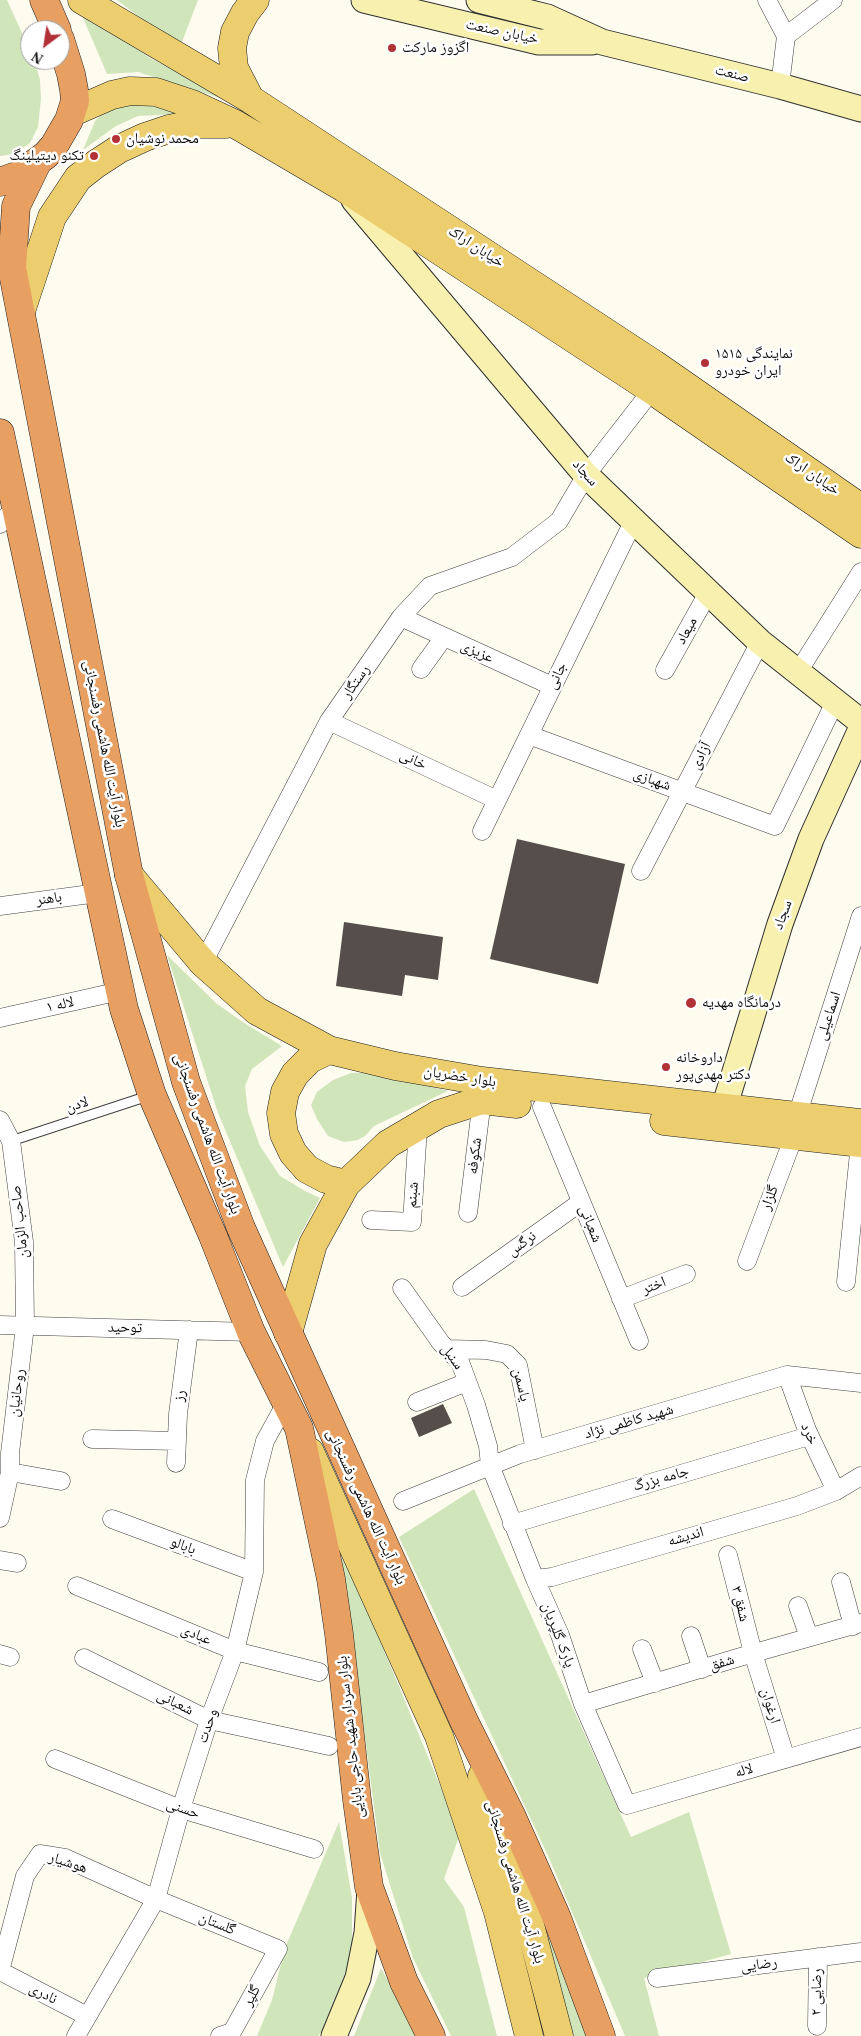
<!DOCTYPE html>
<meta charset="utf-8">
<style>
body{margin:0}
#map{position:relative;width:861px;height:2036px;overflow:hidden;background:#fefbef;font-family:"Times New Roman",serif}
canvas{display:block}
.north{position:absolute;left:20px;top:20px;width:50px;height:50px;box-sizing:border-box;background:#fff;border:1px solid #9e9e9e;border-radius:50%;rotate:211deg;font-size:14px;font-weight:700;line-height:20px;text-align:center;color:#0d0d0d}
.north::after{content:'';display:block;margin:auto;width:18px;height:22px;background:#b23137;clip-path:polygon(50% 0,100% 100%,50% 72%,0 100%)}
</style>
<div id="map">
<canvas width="861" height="2036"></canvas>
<div class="north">N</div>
</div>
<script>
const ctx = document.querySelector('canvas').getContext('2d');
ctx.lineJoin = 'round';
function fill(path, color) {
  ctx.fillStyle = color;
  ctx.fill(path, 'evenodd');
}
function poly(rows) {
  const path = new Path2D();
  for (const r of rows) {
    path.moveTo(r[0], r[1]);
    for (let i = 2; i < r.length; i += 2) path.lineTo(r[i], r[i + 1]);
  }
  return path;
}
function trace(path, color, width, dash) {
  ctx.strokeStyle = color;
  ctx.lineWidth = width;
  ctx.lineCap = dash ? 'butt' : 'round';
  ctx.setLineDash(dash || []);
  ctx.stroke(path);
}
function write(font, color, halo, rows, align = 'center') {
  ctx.font = font + ' "Times New Roman","Noto Naskh Arabic",serif';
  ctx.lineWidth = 5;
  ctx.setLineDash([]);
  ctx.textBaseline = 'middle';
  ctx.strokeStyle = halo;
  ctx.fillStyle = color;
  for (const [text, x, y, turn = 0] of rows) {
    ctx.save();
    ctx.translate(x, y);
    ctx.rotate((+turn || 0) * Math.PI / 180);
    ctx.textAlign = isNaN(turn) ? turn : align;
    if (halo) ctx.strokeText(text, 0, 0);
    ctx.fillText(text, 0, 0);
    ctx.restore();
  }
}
fill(poly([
 [0,0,7,0,30,51,30,60,34,60,35,62,40,80,41,99,38,127,30,143,14,154,0,156],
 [117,0,198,0,182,42,173,39,147,23],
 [81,13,152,59,230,101,138,72,107,74],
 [127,105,149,105,178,114,138,116,116,126,83,150,95,121,106,109],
 [167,955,216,1003,244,1023,282,1046,252,1069,245,1086,248,1112,260,1146,280,1176,305,1191,320,1198,283,1267,218,1113],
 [372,1072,448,1091,374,1126,365,1136,358,1140,344,1142,328,1136,317,1119,311,1105,317,1092,333,1080,351,1073],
 [474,1489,631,1837,689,1812,731,1954,644,1978,659,2036,625,2036,549,1858,399,1537],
 [340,1544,460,1834,444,1879,464,1907,497,2036,451,2036,413,1958,380,1853],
 [339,1822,352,1898,352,1954,327,2025,318,2036,257,2036,272,2000,285,1948],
 [520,1844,593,2036,570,2036],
 [381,1968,418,2036,354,2036]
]), '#d1e5bb');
fill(poly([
 [517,839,625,864,598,984,490,959],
 [344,922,443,937,438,980,405,975,402,996,336,986],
 [443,1404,452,1423,419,1437,411,1418]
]), '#554e4a');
const lane = poly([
 [11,1141,148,1096]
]);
const street = poly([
 [767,0,786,36],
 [780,86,786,36,833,0],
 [0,524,16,506],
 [401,617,552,686],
 [421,669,444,637],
 [665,670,708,593],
 [798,672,861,572],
 [329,721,497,800],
 [529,735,775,826,835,702],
 [482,831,633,522],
 [641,871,760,642],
 [0,906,98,893],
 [203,963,329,721,401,617,430,586,512,557,559,521,586,475,652,390],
 [0,1018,120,991],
 [542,1107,639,1341],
 [797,1116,861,916],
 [0,1120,11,1141,24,1242,25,1326,10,1453,10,1472,0,1518],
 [468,1213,482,1100],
 [371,1220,412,1222,418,1127],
 [747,1261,794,1136],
 [846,1282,860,1143],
 [462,1287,581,1202],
 [402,1288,441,1343,460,1362,476,1405,488,1446,490,1465,535,1579,560,1635,583,1704,627,1805,861,1737],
 [621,1299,686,1274],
 [0,1325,251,1332],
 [447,1349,486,1350,507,1354,518,1365,535,1450],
 [787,1375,807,1430,836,1491],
 [417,1402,467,1382],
 [92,1439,177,1441],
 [176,1463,178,1414,189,1330],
 [10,1472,61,1481],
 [403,1501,520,1454,787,1375,861,1383],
 [112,1519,254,1572],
 [512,1524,809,1436],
 [728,1555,753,1653,786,1759],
 [0,1560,17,1563],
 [535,1579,552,1577,797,1506,836,1491,861,1476],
 [841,1582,853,1626],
 [77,1586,235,1651,319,1672],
 [798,1606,809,1637],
 [691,1636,702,1669],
 [642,1649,655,1683],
 [0,1654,10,1657],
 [84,1658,209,1720,329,1746],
 [583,1704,747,1655,861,1623],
 [55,1759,181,1809,314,1849],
 [657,1978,861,1952],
 [87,2016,0,1971,25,1876,40,1854,65,1858,156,1899,278,1949,232,2032,220,2036],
 [817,2026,818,1957],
 [76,2036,156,1899,181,1809,209,1720,235,1651,254,1572,255,1480,265,1441,287,1401]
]);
const secondary = poly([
 [364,0,539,42,592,42],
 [479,0,547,17,602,42,780,86,861,109],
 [354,200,586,475,760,642,861,722],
 [724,1108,780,924,811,839,861,729],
 [334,2036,358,1978,367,1933,370,1889]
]);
const primary = poly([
 [82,0,250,99,654,364,861,508],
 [250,99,234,68,232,48,235,32,245,13,255,0],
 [73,112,112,95,130,91,156,92,192,104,235,124,344,188,652,390,861,534],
 [21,311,52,217,78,178,96,164,119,149,145,137,169,129,194,124,226,124],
 [129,875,203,963,257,1011,329,1050,395,1066,482,1081,861,1123],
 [329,1050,310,1059,295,1074,285,1092,281,1113,284,1134,293,1153,307,1169,326,1179,346,1184],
 [664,1121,861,1143],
 [288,1333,313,1244,346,1184,388,1144,439,1114,482,1100,517,1104],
 [310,1452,439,1736,498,1912,529,2036],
 [482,1776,525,1906,559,2036]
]);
const highway = poly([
 [44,0,57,30],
 [37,163,16,206,12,268,129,875,186,1082,241,1228,464,1721,511,1815,557,1918,601,2036],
 [0,182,19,175,46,155,54,146,69,120,75,101,74,90,71,74,60,39],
 [0,433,124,1009,152,1095,213,1236,251,1332,299,1428,331,1579,339,1634,357,1800,369,1887,404,1982,431,2036]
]);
trace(lane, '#404040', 11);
trace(street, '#404040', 19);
trace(secondary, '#2f2f2f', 27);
trace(primary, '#1e1e1e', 29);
trace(highway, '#1e1e1e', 29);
trace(lane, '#fff', 9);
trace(street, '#fff', 18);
trace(secondary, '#f8f0af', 25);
trace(primary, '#edce6f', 28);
trace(highway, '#e89f62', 28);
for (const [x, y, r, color] of [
 [392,48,5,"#b23137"],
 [116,139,5,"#b23137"],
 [94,156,5,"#b23137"],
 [705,363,5,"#b23137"],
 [691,1003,6,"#b23137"],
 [666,1067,5,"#b23137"]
]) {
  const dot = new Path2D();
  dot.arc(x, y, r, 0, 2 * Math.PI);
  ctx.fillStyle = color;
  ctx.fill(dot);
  trace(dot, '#fff', 2);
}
write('15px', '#0d0d0d', '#fff', [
 ["خیابان صنعت",502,32,12],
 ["صنعت",732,74,14],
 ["خیابان اراک",476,247,33],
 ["سجاد",585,473,48],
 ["خیابان اراک",812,474,35],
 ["میعاد",687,631,-61],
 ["عزیزی",477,652,24],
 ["جانی",557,676,-64],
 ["رستگار",356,682,-55],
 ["بلوار آیت الله هاشمی رفسنجانی",104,744,79],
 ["آزادی",701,756,-63],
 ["خانی",413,760,25],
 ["شهبازی",652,780,20],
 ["باهنر",49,899,-8],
 ["سجاد",783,915,-70],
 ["لاله ۱",60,1005,-13],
 ["اسماعیلی",829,1016,-72],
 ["بلوار خضریان",460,1077,9],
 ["لادن",77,1105,-18],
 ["بلوار آیت الله هاشمی رفسنجانی",207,1134,70],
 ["شکوفه",475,1156,-83],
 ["شبنم",413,1195,-86],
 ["گلزار",770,1198,-70],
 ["صاحب الزمان",20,1222,-96],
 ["شعبانی",590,1224,68],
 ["نرگس",522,1244,-36],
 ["اختر",654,1286,-21],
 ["توحید",125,1328,1],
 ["سنبل",452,1357,54],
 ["یاسمن",521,1385,76],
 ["روحانیان",17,1393,-83],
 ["رز",180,1396,-82],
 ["شهید کاظمی نژاد",629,1422,-16],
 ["خرد",809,1434,67],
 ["جامه بزرگ",661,1479,-16],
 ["بلوار آیت الله هاشمی رفسنجانی",366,1507,65],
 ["اندیشه",686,1537,-16],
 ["بابالو",183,1546,21],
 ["شفق ۳",740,1604,76],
 ["عبادی",196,1635,22],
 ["پارک گلپریان",558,1635,69],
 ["شفق",722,1663,-17],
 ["شعبانی",175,1703,26],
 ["ارغوان",770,1706,73],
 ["وحدت",208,1726,-71],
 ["بلوار سردار شهید حاجی بابایی",351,1737,-96],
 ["لاله",744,1771,-16],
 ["حسنی",183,1809,19],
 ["هوشیار",68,1863,18],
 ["بلوار آیت الله هاشمی رفسنجانی",515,1882,73],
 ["گلستان",217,1924,22],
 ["رضایی",759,1965,-7],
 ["رضایی ۲",817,1992,-89],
 ["نادری",43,1994,27],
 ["گلپر",252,1996,-61]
]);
write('15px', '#0d0d0d', '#fff', [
 ["اگزوز مارکت",402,48],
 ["محمد نوشیان",126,139],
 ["تکنو دیتیلینگ",84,156,"right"],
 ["نمایندگی ۱۵۱۵",715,354],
 ["ایران خودرو",715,371],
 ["درمانگاه مهدیه",702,1003],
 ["داروخانه",676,1058],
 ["دکتر مهدی‌پور",676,1075]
], 'left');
</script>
